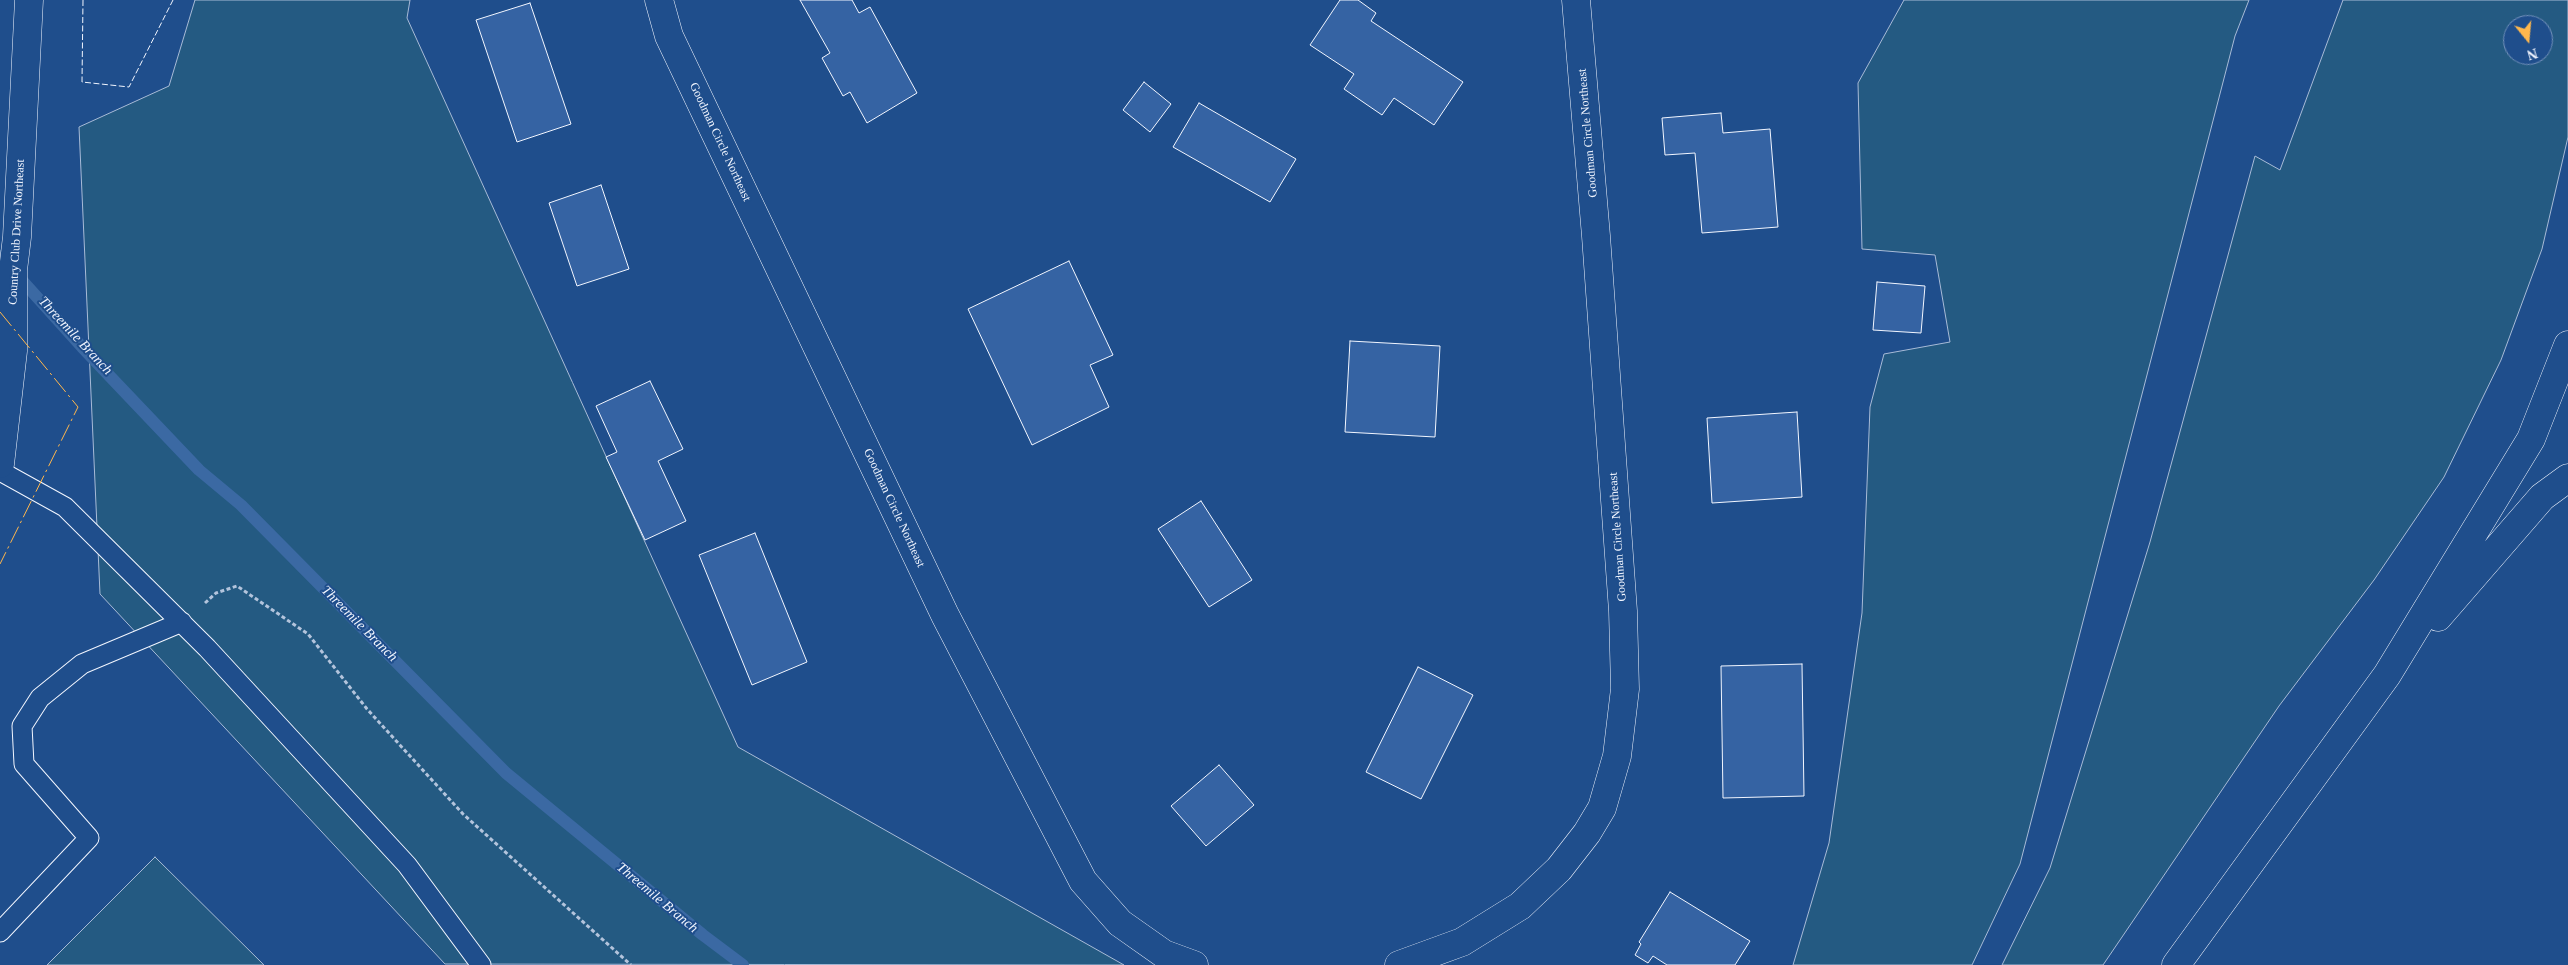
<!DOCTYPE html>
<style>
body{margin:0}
#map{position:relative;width:2568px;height:965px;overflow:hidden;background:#1f4e8c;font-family:"Times New Roman",serif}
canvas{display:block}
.north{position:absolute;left:2503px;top:15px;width:50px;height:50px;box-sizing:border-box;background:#1f4e8c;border:1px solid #7391ba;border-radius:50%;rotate:163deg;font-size:14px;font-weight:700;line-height:20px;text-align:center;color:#f2f6ff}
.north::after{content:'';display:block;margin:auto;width:18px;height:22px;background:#ffb74d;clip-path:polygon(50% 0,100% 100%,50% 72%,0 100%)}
</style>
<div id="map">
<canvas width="2568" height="965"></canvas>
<div class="north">N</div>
</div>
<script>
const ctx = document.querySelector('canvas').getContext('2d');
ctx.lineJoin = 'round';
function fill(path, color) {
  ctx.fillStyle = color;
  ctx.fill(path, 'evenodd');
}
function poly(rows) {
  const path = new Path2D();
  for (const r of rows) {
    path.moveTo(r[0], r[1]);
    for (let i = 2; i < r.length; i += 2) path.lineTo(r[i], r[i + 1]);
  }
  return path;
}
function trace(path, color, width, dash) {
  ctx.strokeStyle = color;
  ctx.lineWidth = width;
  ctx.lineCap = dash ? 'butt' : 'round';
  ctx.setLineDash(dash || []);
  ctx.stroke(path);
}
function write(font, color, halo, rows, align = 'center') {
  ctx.font = font + ' "Times New Roman",serif';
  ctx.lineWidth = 4;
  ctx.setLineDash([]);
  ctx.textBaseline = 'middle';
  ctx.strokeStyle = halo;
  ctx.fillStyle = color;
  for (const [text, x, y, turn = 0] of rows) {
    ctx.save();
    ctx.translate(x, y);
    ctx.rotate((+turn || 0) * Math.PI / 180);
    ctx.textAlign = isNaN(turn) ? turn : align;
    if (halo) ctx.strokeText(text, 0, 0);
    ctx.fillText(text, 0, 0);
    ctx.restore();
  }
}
const green = poly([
 [195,0,410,0,407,18,738,747,1124,965,445,964,100,594,79,127,169,86,195,0],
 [1904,0,2249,0,2235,36,2020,864,1972,965,1793,965,1829,843,1862,613,1870,407,1884,354,1950,342,1935,255,1862,249,1858,83,1904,0],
 [2343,0,2568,0,2568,137,2542,249,2501,360,2444,477,2374,580,2279,706,2103,965,2002,965,2050,868,2150,542,2255,156,2280,170,2343,0],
 [2513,25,2543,25,2543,55,2513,55,2513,25],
 [155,857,264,965,47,965,155,857]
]);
fill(green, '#245a82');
trace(green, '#a8bbd7', 1);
trace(poly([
 [0,256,82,347,199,470,241,505,506,773,703,935,743,965]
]), '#3b69a3', 12);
const building = poly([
 [800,0,852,0,859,13,870,7,917,93,867,123,850,92,843,96,822,58,830,53,800,0],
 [1340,0,1358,0,1376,13,1371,21,1463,82,1434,125,1394,98,1382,115,1344,89,1354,74,1310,45,1340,0],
 [530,3,571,124,517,142,476,20,530,3],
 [1144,82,1171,104,1150,132,1123,110,1144,82],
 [1199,103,1296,159,1270,202,1173,147,1199,103],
 [1721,113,1723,133,1770,129,1778,227,1702,233,1695,153,1665,155,1662,118,1721,113],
 [601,185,629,269,577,286,549,203,601,185],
 [1069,261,1113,355,1090,365,1109,407,1032,445,968,309,1069,261],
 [1877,282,1925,286,1921,333,1873,330,1877,282],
 [1350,341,1440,346,1435,437,1345,432,1350,341],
 [650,381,683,449,658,461,686,521,645,540,606,457,617,452,596,406,650,381],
 [1797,412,1802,497,1712,503,1707,418,1797,412],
 [1201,501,1252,580,1209,607,1158,529,1201,501],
 [755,533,807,662,752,685,699,555,755,533],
 [1802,664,1804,796,1723,798,1721,666,1802,664],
 [1418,667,1473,695,1421,799,1366,772,1418,667],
 [1219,765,1254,805,1206,846,1171,806,1219,765],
 [1670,892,1750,941,1735,965,1667,965,1653,956,1648,963,1635,955,1641,944,1639,942,1670,892]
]);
fill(building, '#3563a3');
trace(building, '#f2f6ff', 1);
const service = poly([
 [0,471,65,507,207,648,407,865,481,965],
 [0,932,89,838,24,764,22,726,40,698,82,664,182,622]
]);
const minor = poly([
 [659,0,669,36,945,615,1083,881,1120,923,1164,954,1194,965],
 [0,464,13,351,13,270,17,237,29,0],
 [1399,965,1462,942,1520,906,1559,869,1587,833,1602,808,1617,756,1625,689,1623,611,1596,236,1576,0]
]);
const motorway = poly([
 [2438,617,2542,497,2568,478],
 [2176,965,2387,675,2531,439,2568,345]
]);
trace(service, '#f2f6ff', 21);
trace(minor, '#f2f6ff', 29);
trace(motorway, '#f2f6ff', 29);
trace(poly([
 [205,603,216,593,237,586,308,634,367,709,463,814,631,965]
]), '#b3c4dc', 3, [4, 2.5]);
trace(service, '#1f4e8c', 19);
trace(minor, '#1f4e8c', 28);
trace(motorway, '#1f4e8c', 28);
trace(poly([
 [83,0,82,82,129,87,173,0]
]), '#f2f6ff', 1, [6, 2.5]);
trace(poly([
 [0,312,78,407,0,564]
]), '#ffb74d', 1, [18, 4, 2.5, 4]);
write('12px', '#f2f6ff', '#1f4e8c', [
 ["Goodman Circle Northeast",1588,133,-95],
 ["Goodman Circle Northeast",720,142,65],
 ["Country Club Drive Northeast",17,232,-87],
 ["Goodman Circle Northeast",894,508,65],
 ["Goodman Circle Northeast",1618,537,-94]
]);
write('italic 14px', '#f2f6ff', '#1f4e8c', [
 ["Threemile Branch",75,336,47],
 ["Threemile Branch",359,624,45],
 ["Threemile Branch",657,898,40]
]);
</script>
